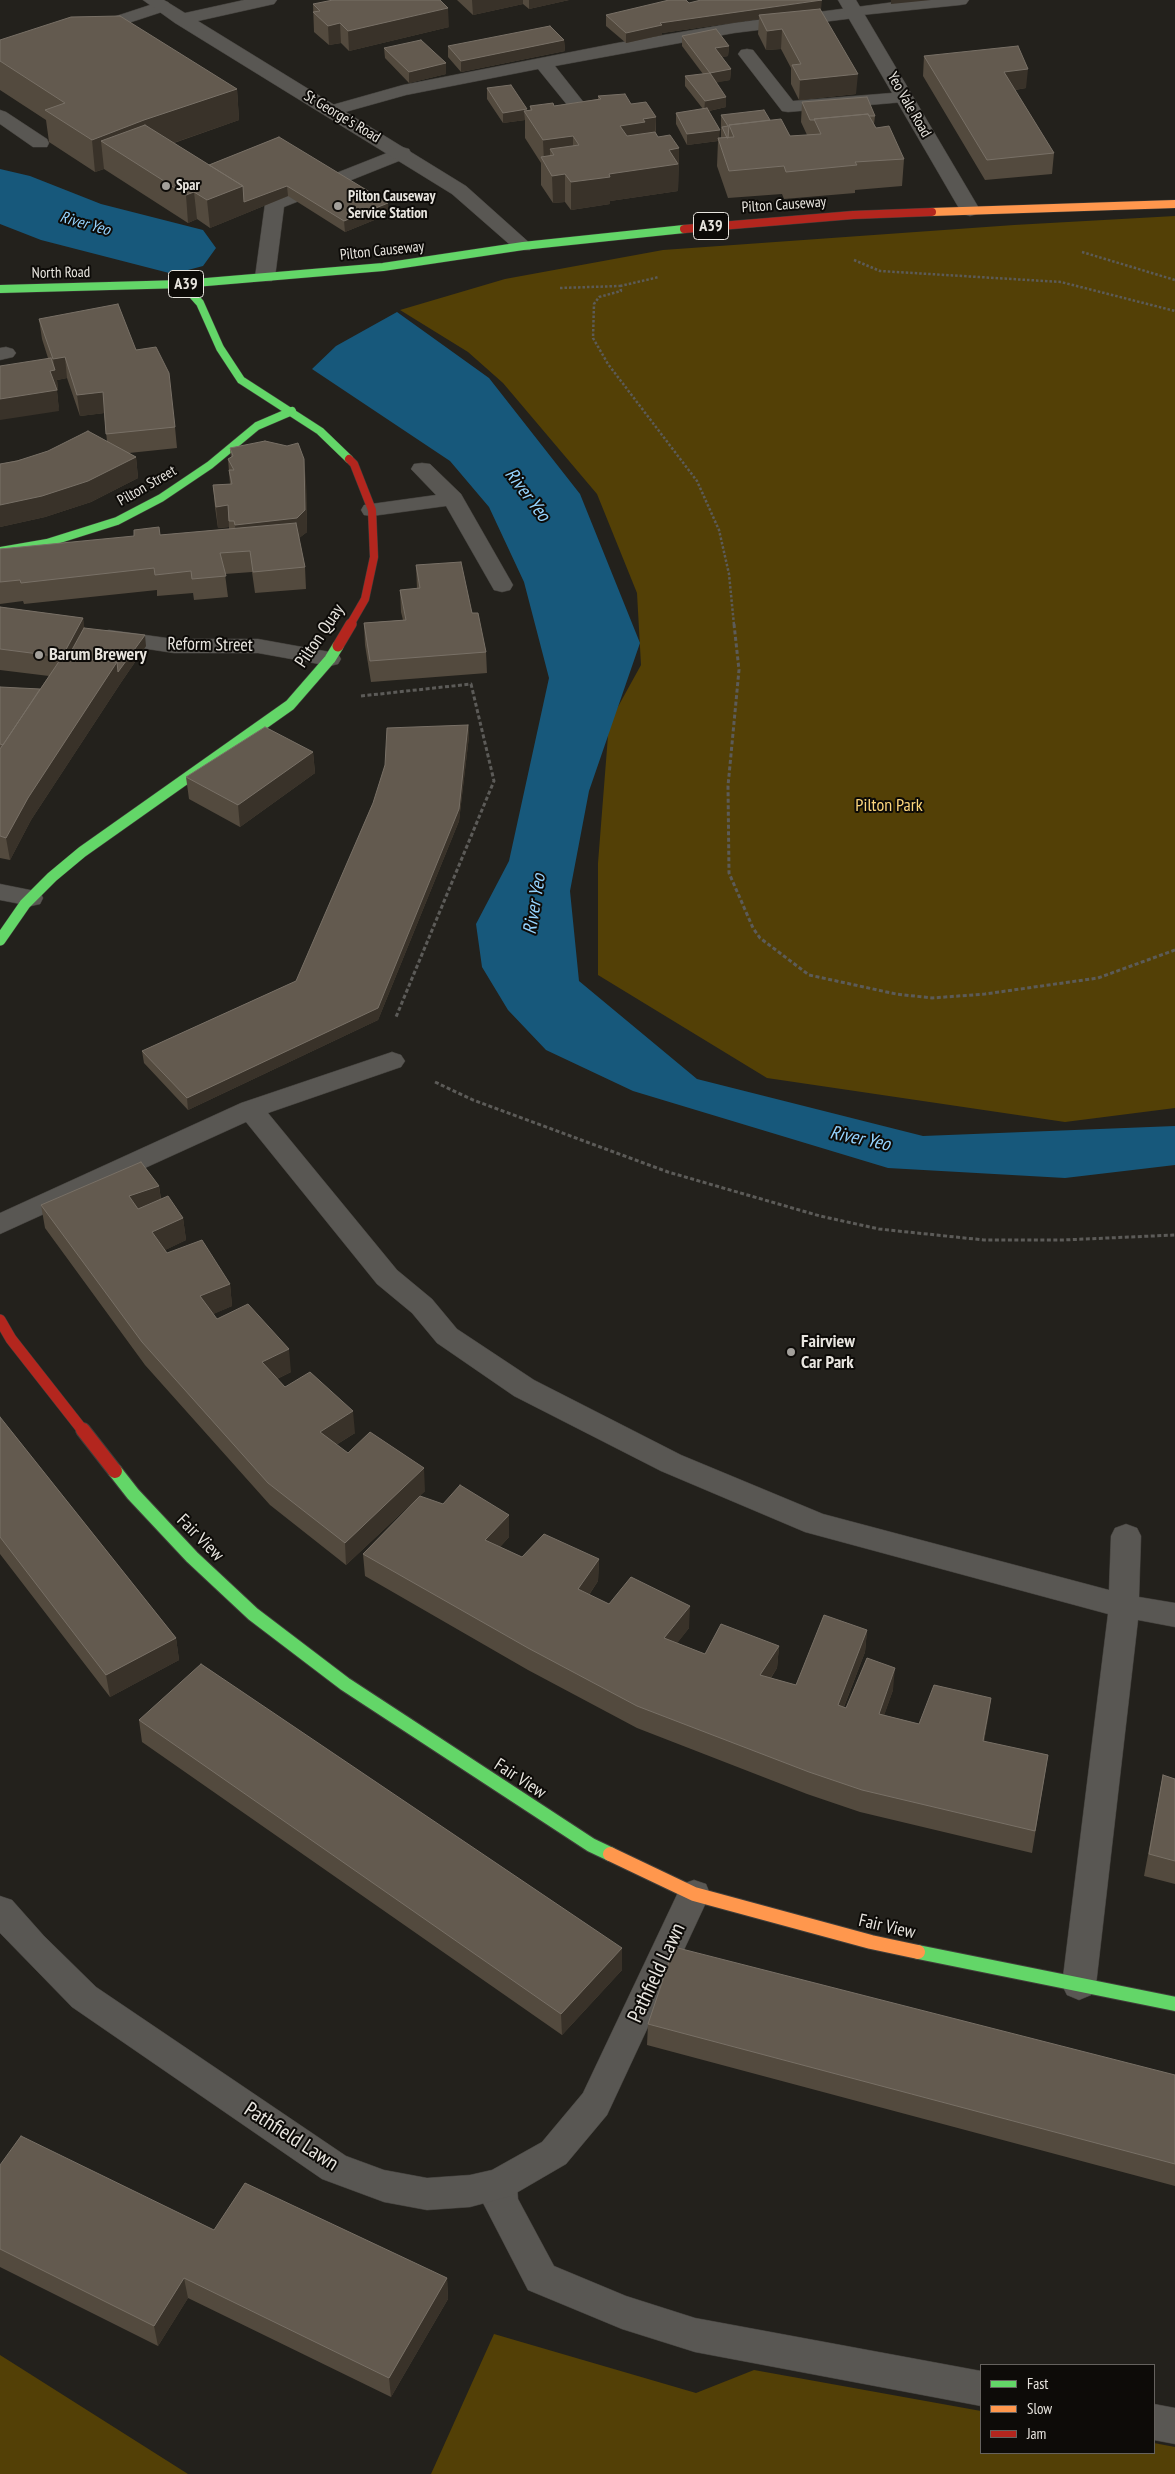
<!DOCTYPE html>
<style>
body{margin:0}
#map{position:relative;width:1175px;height:2474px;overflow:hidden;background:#23211c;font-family:"PT Sans Narrow",sans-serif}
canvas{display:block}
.legend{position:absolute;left:980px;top:2364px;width:175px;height:90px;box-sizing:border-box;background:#0d0b08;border:1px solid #65625e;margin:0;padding:6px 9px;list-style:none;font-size:15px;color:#e8e5df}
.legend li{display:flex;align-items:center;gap:10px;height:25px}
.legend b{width:25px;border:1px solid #65625e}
</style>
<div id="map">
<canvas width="1175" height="2474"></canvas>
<ul class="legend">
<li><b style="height:6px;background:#63d668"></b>Fast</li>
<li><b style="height:6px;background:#ff974d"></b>Slow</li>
<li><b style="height:6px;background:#b3261e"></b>Jam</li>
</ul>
</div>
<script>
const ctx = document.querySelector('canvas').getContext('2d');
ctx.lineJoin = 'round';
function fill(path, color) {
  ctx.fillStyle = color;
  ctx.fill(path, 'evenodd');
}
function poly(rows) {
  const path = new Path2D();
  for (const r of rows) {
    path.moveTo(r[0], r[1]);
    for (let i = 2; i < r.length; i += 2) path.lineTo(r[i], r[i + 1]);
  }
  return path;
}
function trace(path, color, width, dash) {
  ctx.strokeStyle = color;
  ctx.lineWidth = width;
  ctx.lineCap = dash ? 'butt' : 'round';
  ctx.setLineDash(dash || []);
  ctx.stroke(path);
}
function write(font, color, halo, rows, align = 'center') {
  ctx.font = font + ' "PT Sans Narrow",sans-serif';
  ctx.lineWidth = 4;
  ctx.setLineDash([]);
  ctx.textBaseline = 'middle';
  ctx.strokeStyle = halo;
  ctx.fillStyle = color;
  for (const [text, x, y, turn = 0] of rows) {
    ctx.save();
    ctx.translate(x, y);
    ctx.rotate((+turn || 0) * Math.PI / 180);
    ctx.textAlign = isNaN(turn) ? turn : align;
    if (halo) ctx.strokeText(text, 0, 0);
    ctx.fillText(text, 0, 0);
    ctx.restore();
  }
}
fill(poly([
 [1175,216,1175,1108,1065,1122,767,1078,598,975,598,863,609,723,641,665,637,593,597,494,503,383,468,352,400,310,505,279,663,250,1014,225],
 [494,2334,696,2393,754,2370,981,2411,981,2453,1154,2453,1154,2443,1175,2447,1175,2474,431,2474],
 [0,2355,188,2474,0,2474]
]), '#534006');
fill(poly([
 [397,312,489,378,580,494,640,643,589,791,570,891,579,981,697,1079,923,1136,1175,1126,1175,1165,1065,1178,888,1168,633,1091,546,1050,508,1010,482,967,476,924,509,861,549,678,524,582,489,507,450,461,312,369,336,346]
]), '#17587b');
fill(poly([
 [0,169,30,176,101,204,203,230,216,248,203,266,173,274,41,240,0,224,0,169]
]), '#17587b');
const lane = poly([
 [910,0,969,0,966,4,960,5,862,15,855,18,734,33,555,66,596,118,593,122,587,124,581,122,538,69,406,95,331,116,325,115,322,111,325,107,403,85,617,43,734,23,910,0],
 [162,1,168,2,171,6,168,10,89,36,83,35,80,31,83,27,162,1],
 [747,49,753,50,793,101,904,92,910,93,913,97,910,101,904,102,788,112,782,111,738,54,741,50,747,49],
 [0,110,6,112,47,139,49,143,47,147,33,147,0,124,0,110],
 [402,147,409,149,411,153,409,157,284,207,275,277,272,281,258,281,255,277,265,204,268,200,402,147],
 [6,347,13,349,16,353,13,357,0,360,0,348,6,347],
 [422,463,430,464,461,494,513,585,510,590,502,592,494,590,446,506,372,516,364,515,361,510,364,505,436,495,411,469,414,464,422,463],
 [0,884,40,892,43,898,40,904,31,906,0,900,0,884],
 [392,1052,401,1055,405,1061,401,1067,268,1113,397,1270,432,1299,457,1329,534,1380,681,1455,823,1514,1109,1590,1111,1536,1115,1528,1126,1524,1137,1528,1141,1536,1139,1597,1175,1603,1175,1627,1138,1620,1096,1985,1091,1995,1079,2000,1067,1995,1062,1985,1108,1614,805,1532,661,1471,514,1396,437,1343,412,1313,377,1284,246,1122,0,1234,0,1213,241,1103,392,1052],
 [499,2169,511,2174,517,2185,518,2199,554,2266,626,2296,695,2318,981,2371,981,2406,695,2352,622,2329,528,2290,482,2201,481,2185,487,2174,499,2169],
 [1154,2404,1175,2408,1175,2444,1154,2440,1154,2404]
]);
const street = poly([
 [143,0,164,0,185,13,244,0,277,0,274,4,198,21,466,186,533,246,530,250,516,250,452,194,175,23,143,0],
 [838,0,856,0,980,210,977,214,970,216,963,214,960,210,838,0],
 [109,630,174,639,258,639,330,652,338,654,341,659,338,664,330,666,258,653,174,653,101,642,98,637,101,632,109,630],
 [694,1880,706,1884,710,1894,607,2115,566,2164,511,2196,470,2207,427,2210,384,2202,322,2179,72,2007,0,1933,0,1896,12,1900,44,1936,96,1987,346,2156,384,2170,427,2178,470,2175,492,2170,542,2142,583,2093,682,1884,694,1880]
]);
const fastFar2 = poly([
 [183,284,200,303,220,348,241,380,320,431,349,459],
 [0,289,183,284,383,267,523,246,684,229],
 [0,551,47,543,117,521,161,498,210,465,257,426,292,411]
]);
const fastFar1 = poly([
 [0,940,25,904,52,877,82,852,290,705,330,659,338,646]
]);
const fast = poly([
 [115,1471,133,1494,192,1557,253,1614,345,1684,591,1845,610,1854],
 [918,1952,1175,2004]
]);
const slowFar1 = poly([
 [932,212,1175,204]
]);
const slow = poly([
 [610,1854,694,1894,871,1942,918,1952]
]);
const jamFar2 = poly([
 [684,229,853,215,932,212],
 [349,459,354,464,372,510,374,557,365,599,350,625]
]);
const jamFar1 = poly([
 [338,646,351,624],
 [0,1320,11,1339,84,1432]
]);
const jam = poly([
 [83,1430,115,1471]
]);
trace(lane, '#403e3a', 1);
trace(street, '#403e3a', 1);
trace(fastFar2, '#403e3a', 9);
trace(fastFar1, '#403e3a', 12);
trace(fast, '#403e3a', 16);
trace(slowFar1, '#403e3a', 9);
trace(slow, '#403e3a', 16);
trace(jamFar2, '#403e3a', 9);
trace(jamFar1, '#403e3a', 12);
trace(jam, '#403e3a', 16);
trace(poly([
 [1082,252,1175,280],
 [854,260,880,271,1061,282,1175,311],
 [620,286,659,277],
 [560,288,620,286,621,291,599,297,594,304,593,338,608,364,697,481,719,530,729,574,734,625]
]), '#5c5b58', 2.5, [2.5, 2]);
trace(poly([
 [734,624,739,670,728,786,729,873,753,928,760,938,809,975,896,994,932,998,985,994,1098,978,1175,950],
 [361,696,471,684,494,781,396,1017],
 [435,1082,473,1100,668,1172,820,1216,879,1229,984,1240,1063,1240,1175,1235]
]), '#5c5b58', 3, [4, 2.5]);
fill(lane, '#595753');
fill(street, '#595753');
trace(fastFar2, '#63d668', 8);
trace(fastFar1, '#63d668', 11);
trace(fast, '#63d668', 14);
trace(slowFar1, '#ff974d', 8);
trace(slow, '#ff974d', 14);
trace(jamFar2, '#b3261e', 8);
trace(jamFar1, '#b3261e', 11);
trace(jam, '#b3261e', 14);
fill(poly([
 [457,0,569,0,529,9,523,4,473,15],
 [689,3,821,10,856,94,799,100,791,84,791,68,781,49,766,50,758,34,759,19,662,33,662,35,626,43,606,26,606,15],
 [313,4,449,27,349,51,341,43,329,45,314,32],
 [682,36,729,46,728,56,722,57,731,69,730,80,716,82,726,107,709,111,719,138,721,138,721,115,770,120,790,136,807,135,801,122,802,102,875,116,874,124,876,128,904,159,902,186,855,190,855,193,784,199,782,194,728,198,717,166,718,141,687,145,676,124,676,113,703,109,685,86,685,76,703,74,682,46],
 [0,40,237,89,239,120,174,143,209,165,279,137,389,214,345,232,288,196,210,228,197,219,188,223,104,169,95,172,49,142,46,120,0,90],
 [564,40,565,51,461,72,448,57,448,46],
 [384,48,446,63,446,74,409,83,385,58],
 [924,56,1026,88,1015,90,1054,153,1052,174,985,180,923,76],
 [487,88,527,110,530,110,530,106,554,106,598,99,598,96,631,104,656,117,656,134,658,137,679,148,678,191,610,201,610,204,571,210,565,202,553,203,541,185,541,163,525,138,525,120,503,123,487,99],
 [39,319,136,350,175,427,177,448,129,453,136,457,138,478,91,502,45,517,0,527,0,464,107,441,104,413,80,416,67,378,57,380,58,391,57,391,59,411,48,358,42,339],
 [230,448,306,481,307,532,299,538,305,567,306,589,255,593,252,572,225,574,228,597,194,600,193,593,157,596,157,590,24,604,23,601,0,604,0,549,229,529,229,527,218,528,215,507,213,485,230,484,228,459,231,458],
 [416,565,472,613,486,652,487,673,371,682,365,645,364,623,403,620,401,612,400,590,417,589],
 [0,607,83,618,84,628,146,646,120,684,31,820,10,860,0,858,0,687,40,689,49,676,0,670],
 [468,725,469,736,459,821,378,1020,188,1110,144,1063,142,1051,296,981],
 [313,752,315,773,240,827,189,799,186,777],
 [159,1186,161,1199,183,1218,186,1240,165,1250,167,1253,230,1284,232,1306,213,1314,217,1319,291,1372,277,1379,285,1387,355,1433,336,1445,348,1453,425,1491,346,1565,270,1505,145,1365,45,1228,41,1205],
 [0,1417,176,1638,179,1660,110,1697,0,1554],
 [443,1504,509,1537,500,1547,522,1557,599,1559,598,1581,589,1595,609,1604,689,1628,677,1643,705,1654,779,1646,777,1668,771,1678,796,1685,867,1630,865,1652,844,1707,846,1708,893,1690,884,1715,919,1724,991,1698,984,1742,1048,1755,1032,1853,860,1812,807,1794,637,1728,528,1670,365,1576,363,1554],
 [139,1720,622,1970,562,2035,142,1742],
 [1163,1775,1175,1779,1175,1884,1144,1876],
 [648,2024,1175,2075,1175,2186,647,2045],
 [0,2165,214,2230,447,2278,448,2299,391,2397,188,2298,158,2346,0,2267]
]), '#534a3e');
fill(poly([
 [472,0,523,0,523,4,473,15],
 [529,0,569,0,529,9],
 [822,0,821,10,761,19,759,15,759,19,662,33,662,35,626,43,626,33,660,23],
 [891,0,931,0,891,4],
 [448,8,449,27,349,51,348,31],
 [340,23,341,43,329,45,328,26],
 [782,29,781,49,766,50,767,31],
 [564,40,565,51,461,72,461,61],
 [729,46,728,56,714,59,715,48],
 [446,63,446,74,409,83,409,72],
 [731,69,730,80,710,84,710,73],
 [1028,69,1026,88,1002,92,1004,72],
 [858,74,856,94,799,100,800,80],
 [237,89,239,120,147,152,101,141,104,169,95,172,92,140,144,120],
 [726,97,726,107,704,112,705,101],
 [527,109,527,114,524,111,525,120,503,123,503,113],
 [656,117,655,144,620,153,620,126,643,119],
 [720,130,719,141,718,138,718,141,687,145,687,134],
 [573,136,573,163,554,155,550,149,550,167,544,162,543,140],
 [679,148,678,191,610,201,610,204,571,210,571,182,609,174,669,150],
 [565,174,565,202,553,203,552,176],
 [243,186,287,186,288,196,210,228,207,200],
 [194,192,197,219,188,223,186,195],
 [388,203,389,214,345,232,344,221],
 [65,357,67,378,57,380,58,391,57,391,59,411,0,420,0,399,50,371,55,370,53,359],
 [103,392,105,413,80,416,77,395],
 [136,457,138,478,91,502,45,517,0,527,0,505],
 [304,459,306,481,307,532,298,539,237,546,235,525],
 [228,505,229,527,218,528,216,507],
 [83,618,86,639,70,668,62,657],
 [145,635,146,646,120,684,31,820,10,860,6,838,28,798,117,662],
 [468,725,469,736,459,821,378,1020,188,1110,187,1098,378,1008],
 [313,752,315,773,240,827,238,805],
 [159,1186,162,1208,132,1219,129,1196],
 [183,1218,186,1240,155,1255,152,1232],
 [230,1284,232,1306,202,1319,200,1296],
 [289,1349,291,1372,264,1385,262,1362],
 [353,1411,355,1433,321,1454,320,1432],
 [424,1468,425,1491,346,1565,345,1543],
 [509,1515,509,1537,486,1562,485,1540],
 [599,1559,598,1581,578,1611,578,1589],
 [690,1606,689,1628,664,1660,664,1638],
 [867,1630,865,1652,836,1727,838,1705],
 [176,1638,179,1660,110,1697,106,1675],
 [779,1646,777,1668,758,1697,760,1675],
 [895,1668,893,1690,877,1736,879,1714],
 [991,1698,988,1720,980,1763,983,1741],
 [622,1948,622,1970,562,2035,561,2014],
 [184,2278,188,2298,158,2346,154,2326],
 [447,2278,448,2299,391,2397,389,2378]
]), '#393229');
const building = poly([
 [333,0,440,0,448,8,348,31,340,23,328,26,313,12,320,11,313,4,333,0],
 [669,0,686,0,689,3,701,0,822,0,660,23,662,25,626,33,606,15,669,0],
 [820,9,858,74,800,80,792,65,801,64,782,29,767,31,759,15,820,9],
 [120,16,237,89,144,120,92,140,45,110,65,103,0,61,0,40,71,17,120,16],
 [550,26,564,40,461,61,448,46,550,26],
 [716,29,729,46,715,48,731,69,710,73,682,36,716,29],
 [421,40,446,63,409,72,384,48,421,40],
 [1018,46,1028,69,1004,72,1054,153,987,160,924,56,1018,46],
 [710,73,726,97,705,101,685,76,710,73],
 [511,85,527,109,503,113,487,88,511,85],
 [625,94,631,104,646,102,656,117,643,119,645,122,620,126,627,136,655,132,658,137,670,135,679,148,669,150,678,164,609,174,610,177,571,182,565,174,552,176,541,157,554,155,550,149,579,145,573,136,543,140,524,111,532,110,530,106,553,103,554,106,601,99,598,96,625,94],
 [867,97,875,116,869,116,868,114,814,119,815,120,810,120,802,102,867,97],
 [707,108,720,130,687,134,676,113,707,108],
 [764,110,770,120,729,125,728,138,727,138,722,127,728,126,721,115,764,110],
 [868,114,876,128,889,126,904,159,855,162,857,165,786,172,784,166,729,171,718,138,734,137,729,125,781,119,790,136,821,134,814,119,868,114],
 [145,125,243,186,207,200,194,192,186,195,101,141,145,125],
 [279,137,388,203,344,221,287,186,244,202,243,186,209,165,279,137],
 [118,304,136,350,156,347,169,373,175,427,106,434,103,392,77,395,65,357,53,359,39,319,118,304],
 [51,358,55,370,50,371,57,390,0,399,0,366,51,358],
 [88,431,136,457,88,481,42,496,0,505,0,464,17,461,48,451,88,431],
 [265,441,287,446,298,443,304,459,305,510,297,518,235,525,234,521,229,521,228,505,216,507,213,485,232,484,229,470,234,470,228,459,233,456,230,448,265,441],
 [296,523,305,567,253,572,250,551,220,553,226,576,192,579,191,571,155,575,154,568,21,583,20,580,0,582,0,549,134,536,134,530,159,527,160,535,296,523],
 [461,562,472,613,478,613,486,652,370,661,364,623,406,620,400,590,420,588,416,565,461,562],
 [0,607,83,618,62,657,0,649,0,607],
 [84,628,145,635,118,672,117,662,68,657,84,628],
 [62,657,117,662,28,798,6,838,0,836,0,749,62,657],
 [0,687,40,689,3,745,0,744,0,687],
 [468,725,459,809,378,1008,187,1098,142,1051,296,981,373,803,385,765,387,728,468,725],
 [265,727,313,752,238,805,186,777,265,727],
 [141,1162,159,1186,129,1196,138,1209,168,1196,183,1218,152,1232,167,1253,202,1240,230,1284,200,1296,217,1319,248,1304,289,1349,262,1362,285,1387,310,1372,353,1411,320,1432,348,1453,370,1432,424,1468,345,1543,268,1483,142,1342,41,1205,141,1162],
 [0,1417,176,1638,106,1675,0,1537,0,1417],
 [460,1485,509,1515,485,1540,522,1557,544,1534,599,1559,578,1589,609,1604,631,1577,690,1606,664,1638,705,1654,721,1624,779,1646,760,1675,796,1685,824,1615,867,1630,838,1705,846,1708,867,1658,895,1668,879,1714,919,1724,934,1685,991,1698,983,1741,1048,1755,1035,1831,862,1790,809,1772,637,1706,528,1648,363,1554,420,1496,443,1504,460,1485],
 [201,1664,622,1948,561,2014,139,1720,201,1664],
 [1163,1775,1175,1779,1175,1861,1149,1854,1163,1775],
 [674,1947,1175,2075,1175,2164,648,2024,674,1947],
 [21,2136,214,2230,245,2183,447,2278,389,2378,184,2278,154,2326,0,2249,0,2165,21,2136]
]);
fill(building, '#635a4f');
trace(building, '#787066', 1);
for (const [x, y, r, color] of [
 [166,186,5,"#a3a09b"],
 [338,206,5,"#a3a09b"],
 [39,655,5,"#a3a09b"],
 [791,1352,5,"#a3a09b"]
]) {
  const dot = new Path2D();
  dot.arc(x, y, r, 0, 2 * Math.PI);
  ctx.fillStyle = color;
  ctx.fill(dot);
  trace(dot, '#0d0b08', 2);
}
write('15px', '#e8e5df', '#0d0b08', [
 ["Yeo Vale Road",909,105,60],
 ["St George's Road",342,117,31],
 ["Pilton Causeway",784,205,-4],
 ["Pilton Causeway",382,251,-6],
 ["North Road",61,273,-1],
 ["Pilton Street",147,486,-30]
]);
write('bold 15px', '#e8e5df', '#0d0b08', [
 ["Spar",176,186],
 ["Pilton Causeway",348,197],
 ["Service Station",348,214]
], 'left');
write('italic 16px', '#96d4ff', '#0d0b08', [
 ["River Yeo",85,224,16]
]);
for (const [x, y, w] of [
 [711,226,35],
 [186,284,35]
]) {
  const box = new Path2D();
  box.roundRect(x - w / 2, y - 13.5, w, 27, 4);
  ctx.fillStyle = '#0d0b08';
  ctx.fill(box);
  trace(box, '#e8e5df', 1);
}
write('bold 16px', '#e8e5df', null, [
 ["A39",711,226],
 ["A39",186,284]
]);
write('18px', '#e8e5df', '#0d0b08', [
 ["Pilton Quay",320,636,-56],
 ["Reform Street",210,645,1],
 ["Fair View",200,1538,45],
 ["Fair View",520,1779,33],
 ["Fair View",887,1927,13]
]);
write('bold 18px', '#e8e5df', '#0d0b08', [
 ["Barum Brewery",49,655],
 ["Fairview",801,1342],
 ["Car Park",801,1363]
], 'left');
write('18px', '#fcd57c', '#0d0b08', [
 ["Pilton Park",889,806]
]);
write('italic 19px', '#96d4ff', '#0d0b08', [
 ["River Yeo",527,495,53],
 ["River Yeo",535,904,-81],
 ["River Yeo",860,1139,12]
]);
write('21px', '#e8e5df', '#0d0b08', [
 ["Pathfield Lawn",657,1973,-65],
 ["Pathfield Lawn",291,2137,33]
]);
</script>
